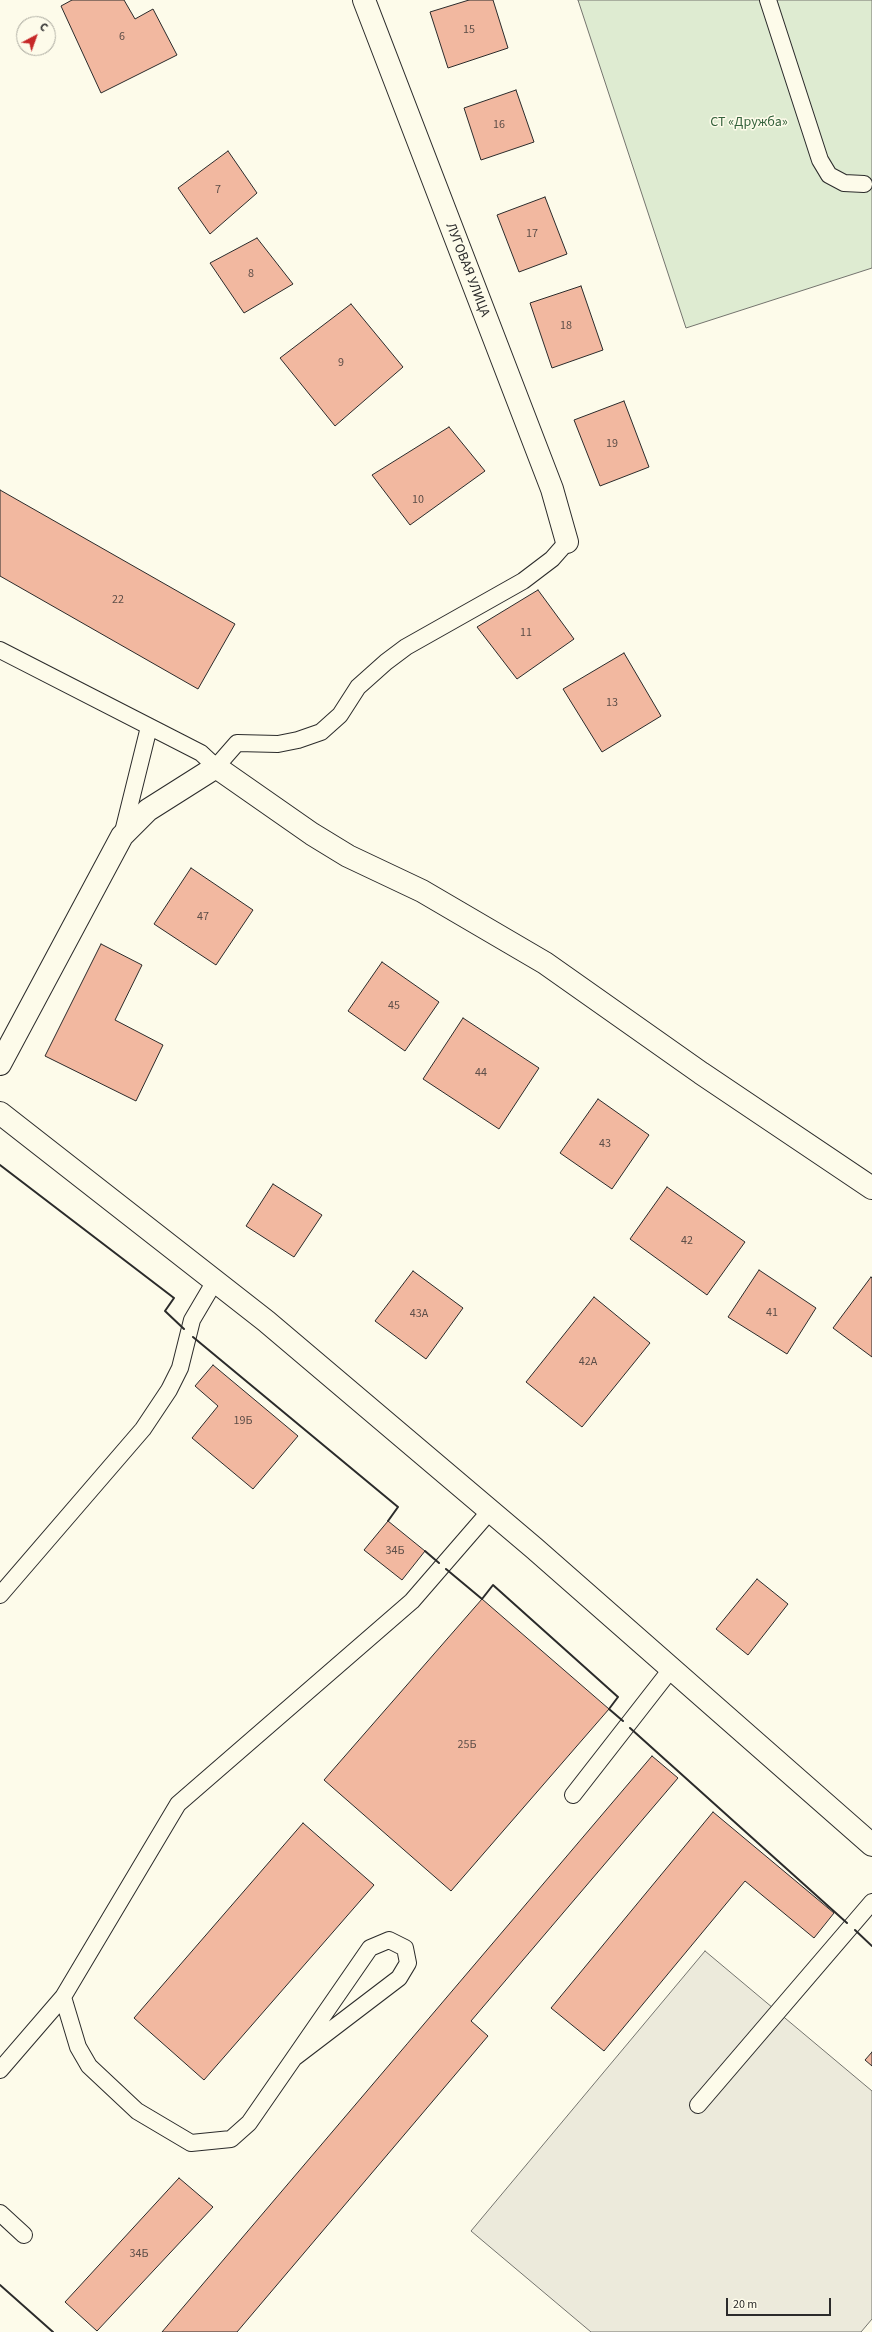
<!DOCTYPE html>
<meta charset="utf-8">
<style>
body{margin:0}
#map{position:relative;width:872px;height:2332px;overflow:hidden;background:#fdfbea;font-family:"Source Sans 3",sans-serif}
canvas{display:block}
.north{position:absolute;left:16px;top:16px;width:40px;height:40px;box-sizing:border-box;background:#fdfbea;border:1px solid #a9a89e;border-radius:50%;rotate:41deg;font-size:11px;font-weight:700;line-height:16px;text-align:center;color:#2b2b2b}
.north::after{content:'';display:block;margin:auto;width:14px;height:18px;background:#c62828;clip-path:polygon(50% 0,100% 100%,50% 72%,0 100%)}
.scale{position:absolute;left:726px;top:2298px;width:105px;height:18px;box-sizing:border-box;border:2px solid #2b2b2b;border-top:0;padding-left:5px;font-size:12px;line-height:14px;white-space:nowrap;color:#2b2b2b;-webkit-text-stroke:3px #fdfbea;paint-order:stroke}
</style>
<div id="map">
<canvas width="872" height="2332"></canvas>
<div class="north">С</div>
<div class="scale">20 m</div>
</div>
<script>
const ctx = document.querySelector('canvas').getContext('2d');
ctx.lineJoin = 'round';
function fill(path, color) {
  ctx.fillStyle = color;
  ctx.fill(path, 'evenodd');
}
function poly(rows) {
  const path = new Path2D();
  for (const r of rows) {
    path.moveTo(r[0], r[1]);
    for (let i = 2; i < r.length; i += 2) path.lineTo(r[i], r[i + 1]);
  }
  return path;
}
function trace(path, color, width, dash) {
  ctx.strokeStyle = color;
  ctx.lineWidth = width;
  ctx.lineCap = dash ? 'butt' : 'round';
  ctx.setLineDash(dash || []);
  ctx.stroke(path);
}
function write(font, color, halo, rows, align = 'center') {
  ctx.font = font + ' "Source Sans 3",sans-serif';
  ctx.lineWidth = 3;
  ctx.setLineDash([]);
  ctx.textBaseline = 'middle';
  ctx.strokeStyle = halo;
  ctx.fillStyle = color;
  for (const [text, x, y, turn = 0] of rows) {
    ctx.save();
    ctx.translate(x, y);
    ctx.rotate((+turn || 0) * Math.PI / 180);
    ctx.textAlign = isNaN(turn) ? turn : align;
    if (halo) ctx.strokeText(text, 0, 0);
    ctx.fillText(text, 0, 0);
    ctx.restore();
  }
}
const green = poly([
 [578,0,872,0,872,268,686,328,578,0]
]);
fill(green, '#deebd1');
trace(green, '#74746e', 1);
const parking = poly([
 [705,1951,872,2091,872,2319,861,2332,591,2332,471,2231,705,1951]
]);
fill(parking, '#eceadb');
trace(parking, '#74746e', 1);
const building = poly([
 [72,0,124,0,135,19,153,9,177,55,101,93,61,6,72,0],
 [469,0,493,0,508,48,448,68,430,12,469,0],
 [516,90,534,142,481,160,464,108,516,90],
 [228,151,257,193,210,234,178,188,228,151],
 [545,197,567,254,519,272,497,215,545,197],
 [257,238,293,284,244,313,210,263,257,238],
 [581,286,603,350,552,368,530,303,581,286],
 [351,304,403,367,335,426,280,358,351,304],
 [624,401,649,467,600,486,574,420,624,401],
 [449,427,485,471,410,525,372,475,449,427],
 [0,490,235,624,198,689,0,576,0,490],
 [538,590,574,639,517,679,477,627,538,590],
 [624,653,661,716,602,752,563,689,624,653],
 [191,868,253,910,216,965,154,924,191,868],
 [101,944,142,965,115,1020,163,1045,136,1101,45,1056,101,944],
 [382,962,439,1002,405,1051,348,1011,382,962],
 [463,1018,539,1068,499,1129,423,1079,463,1018],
 [598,1099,649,1135,612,1189,560,1153,598,1099],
 [273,1184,322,1215,294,1257,246,1226,273,1184],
 [667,1187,745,1242,707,1295,630,1239,667,1187],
 [759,1270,816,1308,787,1354,728,1317,759,1270],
 [413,1271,463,1308,426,1359,375,1321,413,1271],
 [871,1277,872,1278,872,1357,833,1328,871,1277],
 [594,1297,650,1343,582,1427,526,1382,594,1297],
 [213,1365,298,1436,253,1489,192,1438,218,1406,195,1386,213,1365],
 [388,1521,425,1551,402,1580,364,1550,388,1521],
 [757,1579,788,1604,748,1655,716,1629,757,1579],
 [482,1599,609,1709,451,1891,324,1780,482,1599],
 [652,1756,678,1778,471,2021,488,2036,237,2332,162,2332,652,1756],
 [713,1812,834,1913,814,1938,745,1881,604,2051,551,2008,713,1812],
 [303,1823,374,1885,204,2080,134,2018,303,1823],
 [872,2052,872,2066,865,2060,872,2052],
 [179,2178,213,2207,97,2331,65,2302,179,2178]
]);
fill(building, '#f2b8a0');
trace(building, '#2b2b2b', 1);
const lane = poly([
 [768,0,820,160,829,175,844,183,864,184],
 [0,650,201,753,216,767,237,743,278,744,298,740,321,732,340,715,358,687,386,662,406,647,523,581,552,559,567,542],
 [122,836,149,727],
 [0,1595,143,1429,169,1390,180,1368,192,1320,215,1281],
 [573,1795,672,1668],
 [63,1997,78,2047,89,2066,137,2111,191,2143,231,2139,249,2123,294,2058,370,1948,389,1940,405,1948,408,1963,399,1978,294,2058],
 [0,2070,63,1997,178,1804,412,1601,490,1511],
 [698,2105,872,1902],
 [0,2213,24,2235]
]);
const street = poly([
 [364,0,552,489,567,542],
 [0,1064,122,836,148,810,216,767,312,834,348,856,422,891,545,963,701,1073,872,1188]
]);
const secondary = poly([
 [0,1113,266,1321,534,1548,872,1845]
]);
trace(lane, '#2b2b2b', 18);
trace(street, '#2b2b2b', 24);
trace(secondary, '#2b2b2b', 24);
trace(lane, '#fdfbea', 16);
trace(street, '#fdfbea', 22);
trace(secondary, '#fdfbea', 22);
trace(poly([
 [0,1165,174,1298,165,1311,184,1329],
 [193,1337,398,1507,388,1521],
 [425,1551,439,1563],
 [446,1569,482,1599,493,1585,618,1697,609,1709,623,1721],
 [630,1728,847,1923],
 [855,1930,872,1946],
 [0,2285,53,2332]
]), '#2b2b2b', 2);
write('12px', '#5d4e48', null, [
 ["15",469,30],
 ["6",122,37],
 ["16",499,125],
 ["7",218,190],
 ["17",532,234],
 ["8",251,274],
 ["18",566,326],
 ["9",341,363],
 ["19",612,444],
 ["10",418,500],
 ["22",118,600],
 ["11",526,633],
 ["13",612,703],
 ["47",203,917],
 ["45",394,1006],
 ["44",481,1073],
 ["43",605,1144],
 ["42",687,1241],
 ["41",772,1313],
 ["43А",419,1314],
 ["42А",588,1362],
 ["19Б",243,1421],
 ["34Б",395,1551],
 ["25Б",467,1745],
 ["34Б",139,2254]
]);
write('14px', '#34623c', '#fdfbea', [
 ["СТ «Дружба»",749,123]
]);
write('14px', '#2b2b2b', '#fdfbea', [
 ["ЛУГОВАЯ УЛИЦА",467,270,69]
]);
</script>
